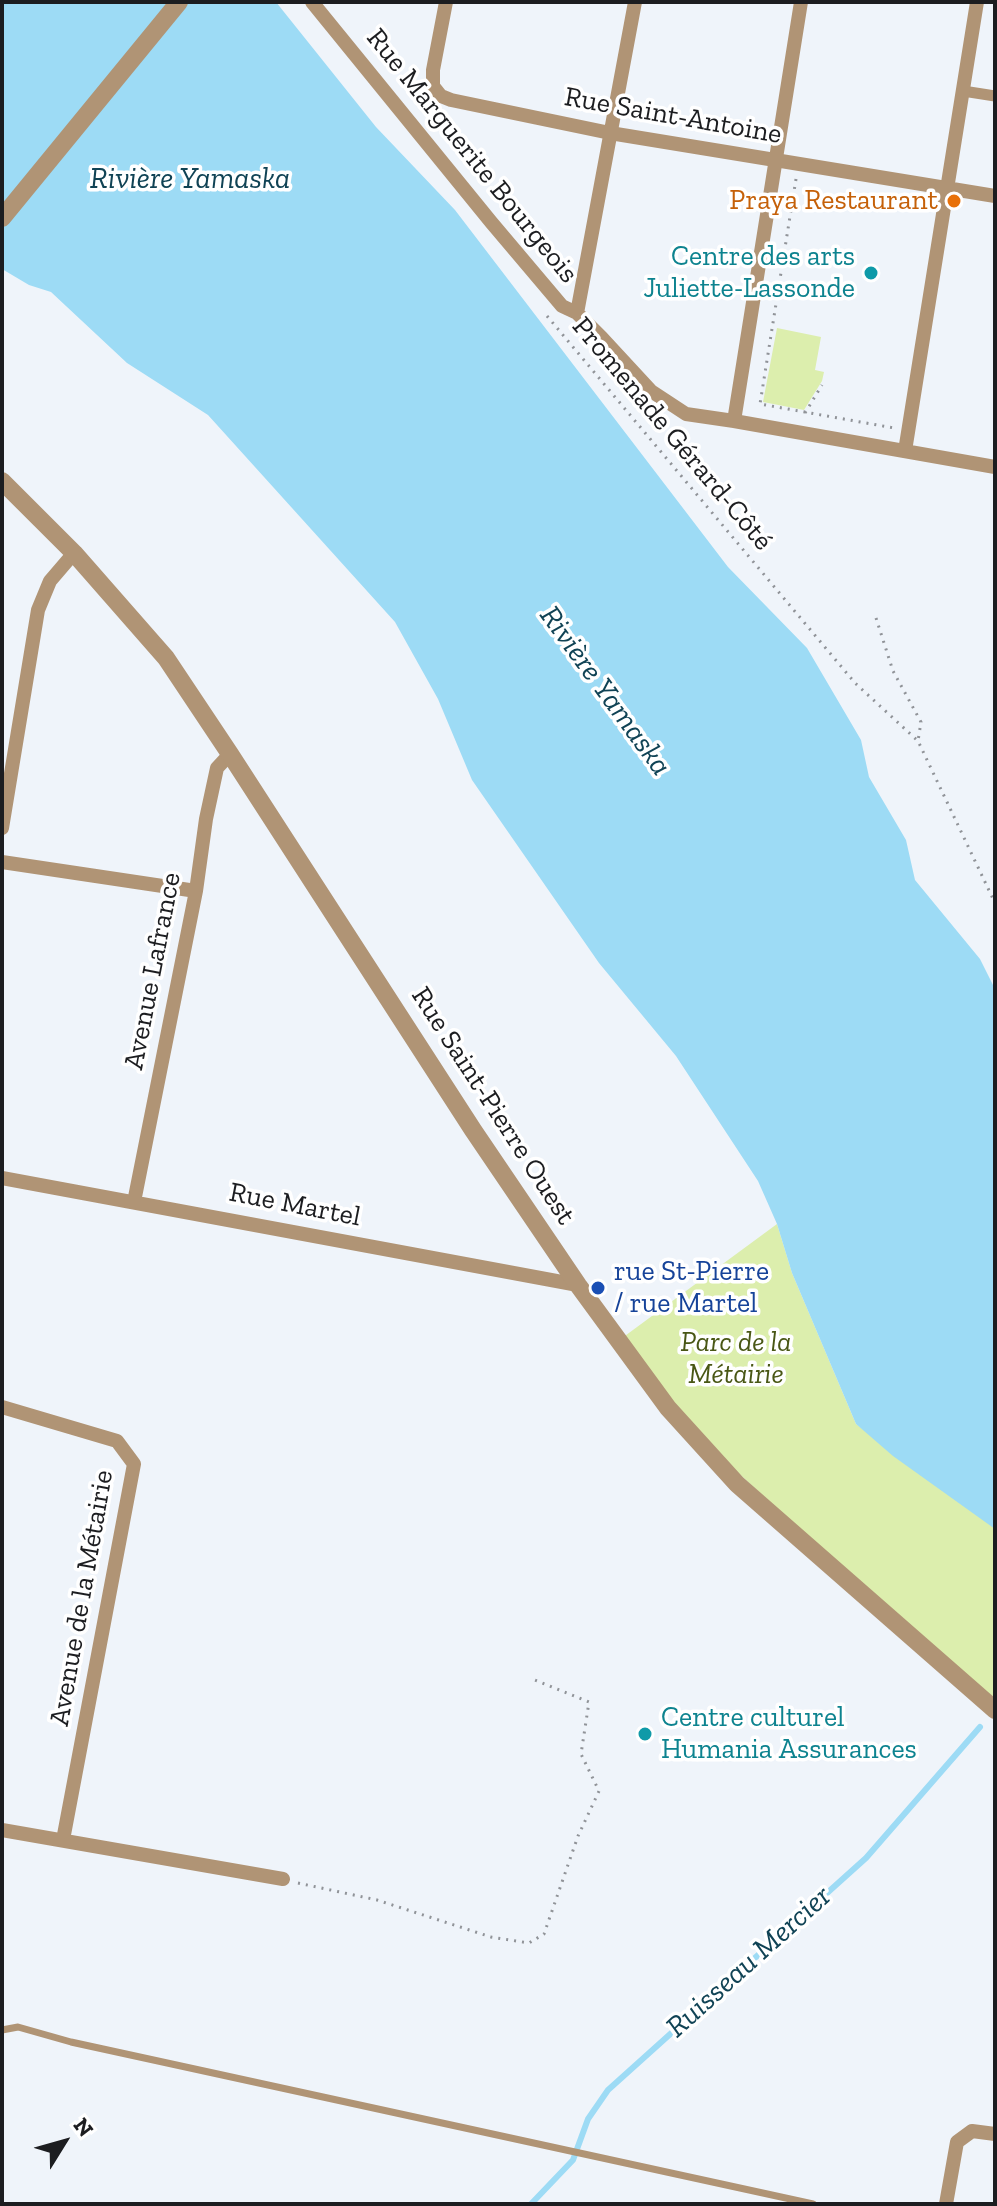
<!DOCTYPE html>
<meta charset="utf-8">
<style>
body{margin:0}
#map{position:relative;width:997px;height:2206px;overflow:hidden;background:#eff4fa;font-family:"Zilla Slab",serif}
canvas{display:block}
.frame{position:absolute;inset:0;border:4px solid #1c1d20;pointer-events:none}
.north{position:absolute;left:24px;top:2102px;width:80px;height:80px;-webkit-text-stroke:6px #fff;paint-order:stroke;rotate:53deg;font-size:22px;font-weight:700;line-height:32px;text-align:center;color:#1c1d20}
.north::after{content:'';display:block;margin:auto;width:28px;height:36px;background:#1c1d20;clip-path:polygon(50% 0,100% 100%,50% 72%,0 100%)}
</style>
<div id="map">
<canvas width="997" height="2206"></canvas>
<div class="frame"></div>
<div class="north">N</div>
</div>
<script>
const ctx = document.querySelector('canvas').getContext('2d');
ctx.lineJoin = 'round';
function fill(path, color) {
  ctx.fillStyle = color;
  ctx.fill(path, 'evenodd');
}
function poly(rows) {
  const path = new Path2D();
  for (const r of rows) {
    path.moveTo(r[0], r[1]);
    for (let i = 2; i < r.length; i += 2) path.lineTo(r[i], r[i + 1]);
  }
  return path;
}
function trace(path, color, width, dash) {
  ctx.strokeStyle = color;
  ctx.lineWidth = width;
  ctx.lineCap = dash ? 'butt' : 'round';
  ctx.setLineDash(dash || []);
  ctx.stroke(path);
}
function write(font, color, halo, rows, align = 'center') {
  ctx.font = font + ' "Zilla Slab",serif';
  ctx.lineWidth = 7;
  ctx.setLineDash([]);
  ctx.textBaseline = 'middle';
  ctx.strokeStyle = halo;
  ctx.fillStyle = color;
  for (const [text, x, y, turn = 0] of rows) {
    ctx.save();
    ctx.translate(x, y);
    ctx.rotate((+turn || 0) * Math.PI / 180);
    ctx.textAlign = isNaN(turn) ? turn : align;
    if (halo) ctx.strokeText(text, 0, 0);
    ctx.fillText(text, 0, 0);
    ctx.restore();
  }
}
fill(poly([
 [777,328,821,337,815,370,824,372,822,381,804,410,763,402],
 [777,1224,792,1273,856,1424,995,1525,995,1710,668,1408,618,1341]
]), '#dceead');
fill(poly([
 [2,2,276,2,376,127,455,210,728,567,807,648,861,740,869,777,906,840,915,880,980,959,995,989,995,1529,893,1456,856,1424,792,1273,777,1224,758,1181,676,1056,599,963,472,780,438,699,395,622,208,415,127,363,51,292,29,285,2,269]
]), '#9ddbf5');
trace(poly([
 [531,2204,573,2160,588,2119,608,2090,866,1858,980,1727]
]), '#9ddbf5', 6);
trace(poly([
 [796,179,760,404,894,428],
 [547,316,855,683,918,741,995,903],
 [805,413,822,385],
 [876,618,893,671,921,722,918,741],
 [298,1883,377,1900,491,1937,529,1943,544,1934,578,1836,599,1791,581,1754,589,1702,535,1680]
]), '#909398', 3, [2, 6]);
trace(poly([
 [2,2030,18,2027,71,2042,813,2204]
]), '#b09475', 7);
trace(poly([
 [963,91,995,96]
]), '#b09475', 11);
trace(poly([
 [312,2,491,222,562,306,577,313,602,338,651,391,686,414,734,421,995,467],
 [446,2,433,70,433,86,441,96,451,100,610,133,995,196],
 [577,313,635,2],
 [734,421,801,2],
 [905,451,977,2],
 [2,828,38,610,50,581,74,553],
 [2,862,196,891],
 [2,1178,578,1285],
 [134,1202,196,891,206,819,217,768,230,754],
 [2,1407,117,1441,134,1464,63,1840],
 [2,1830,283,1879],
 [946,2204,957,2142,972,2131,995,2134]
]), '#b09475', 14);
trace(poly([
 [2,218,179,2],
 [2,481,74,553,166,658,230,754,473,1130,578,1285,668,1408,737,1484,995,1710]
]), '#b09475', 18);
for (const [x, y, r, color] of [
 [954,201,8,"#e8710a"],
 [871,273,8,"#0f9aa8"],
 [598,1288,8,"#1a4fb4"],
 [645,1734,8,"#0f9aa8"]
]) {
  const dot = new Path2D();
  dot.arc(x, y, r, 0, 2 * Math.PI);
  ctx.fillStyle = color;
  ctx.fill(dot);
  trace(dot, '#fff', 3);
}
write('28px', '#1c1d20', '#fff', [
 ["Rue Saint-Antoine",673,116,10],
 ["Rue Marguerite Bourgeois",472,156,51],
 ["Promenade Gérard-Côté",672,434,50],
 ["Avenue Lafrance",153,971,-79],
 ["Rue Saint-Pierre Ouest",493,1106,57],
 ["Rue Martel",295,1205,11],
 ["Avenue de la Métairie",82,1598,-80]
]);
write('28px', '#c56008', '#fff', [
 ["Praya Restaurant",938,201]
], 'right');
write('28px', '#0d838f', '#fff', [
 ["Centre des arts",855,257],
 ["Juliette-Lassonde",855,289],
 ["Centre culturel",661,1718,"left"],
 ["Humania Assurances",661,1750,"left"]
], 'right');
write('28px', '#164399', '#fff', [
 ["rue St-Pierre",614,1272],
 ["/ rue Martel",614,1304]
], 'left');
write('italic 28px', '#495715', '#fff', [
 ["Parc de la",736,1343],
 ["Métairie",736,1375]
]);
write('italic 30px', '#104355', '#fff', [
 ["Rivière Yamaska",190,179],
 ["Rivière Yamaska",605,691,54],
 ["Ruisseau Mercier",749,1962,-42]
]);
</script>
